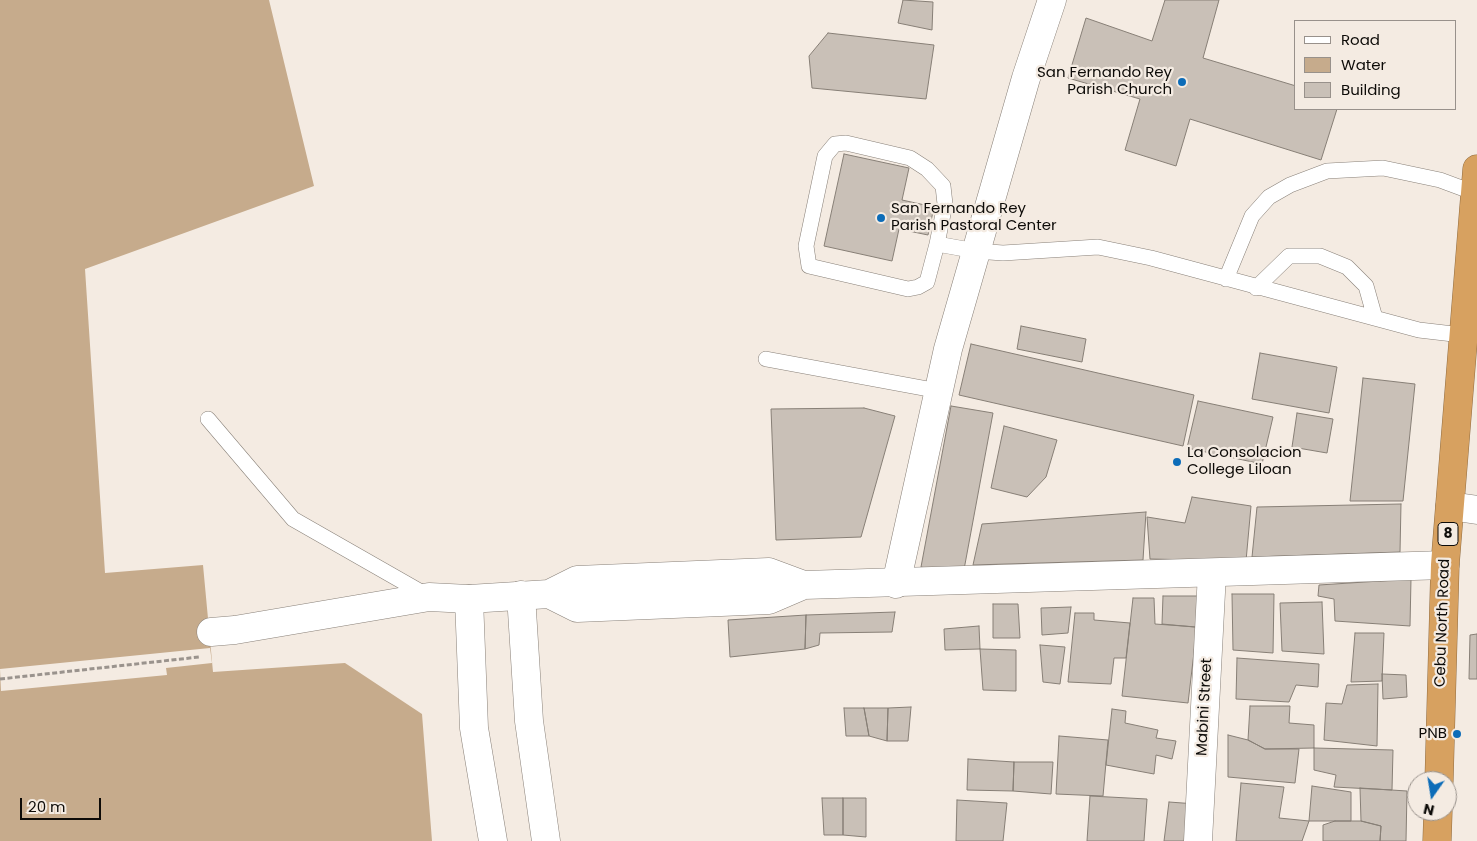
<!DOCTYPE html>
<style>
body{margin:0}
#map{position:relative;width:1477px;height:841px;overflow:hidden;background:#f4ebe2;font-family:Poppins,sans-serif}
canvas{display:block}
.legend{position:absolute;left:1294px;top:20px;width:162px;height:90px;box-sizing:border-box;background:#f4ebe2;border:1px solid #98918b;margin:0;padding:6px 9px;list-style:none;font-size:15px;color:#0d0b08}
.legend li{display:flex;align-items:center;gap:10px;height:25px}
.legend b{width:25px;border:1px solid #98918b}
.north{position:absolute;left:1407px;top:771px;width:50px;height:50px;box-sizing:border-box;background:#f4ebe2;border:1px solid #98918b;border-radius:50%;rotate:193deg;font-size:14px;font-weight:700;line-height:20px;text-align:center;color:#0d0b08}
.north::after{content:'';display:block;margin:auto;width:18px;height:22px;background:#0c6cb8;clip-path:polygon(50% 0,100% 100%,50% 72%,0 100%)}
.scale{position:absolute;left:20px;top:798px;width:81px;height:22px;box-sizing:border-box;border:2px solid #0d0b08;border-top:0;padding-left:6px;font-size:15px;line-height:18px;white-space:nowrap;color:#0d0b08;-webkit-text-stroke:4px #f4ebe2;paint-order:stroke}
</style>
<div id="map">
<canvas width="1477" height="841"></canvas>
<ul class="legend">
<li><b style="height:6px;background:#fff"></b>Road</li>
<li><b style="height:14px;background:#c6ab8c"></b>Water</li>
<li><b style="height:14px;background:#c9c0b7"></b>Building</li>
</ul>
<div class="north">N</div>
<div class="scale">20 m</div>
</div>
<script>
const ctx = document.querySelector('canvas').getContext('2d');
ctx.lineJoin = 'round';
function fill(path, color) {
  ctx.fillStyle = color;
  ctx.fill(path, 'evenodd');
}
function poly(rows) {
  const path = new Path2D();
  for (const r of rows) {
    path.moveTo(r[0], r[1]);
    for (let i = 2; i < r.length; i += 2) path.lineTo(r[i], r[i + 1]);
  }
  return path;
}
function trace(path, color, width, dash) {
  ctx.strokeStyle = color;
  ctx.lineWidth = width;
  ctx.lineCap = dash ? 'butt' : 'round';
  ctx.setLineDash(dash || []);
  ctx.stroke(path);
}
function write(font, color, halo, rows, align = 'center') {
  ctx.font = font + ' Poppins,sans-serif';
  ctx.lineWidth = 4.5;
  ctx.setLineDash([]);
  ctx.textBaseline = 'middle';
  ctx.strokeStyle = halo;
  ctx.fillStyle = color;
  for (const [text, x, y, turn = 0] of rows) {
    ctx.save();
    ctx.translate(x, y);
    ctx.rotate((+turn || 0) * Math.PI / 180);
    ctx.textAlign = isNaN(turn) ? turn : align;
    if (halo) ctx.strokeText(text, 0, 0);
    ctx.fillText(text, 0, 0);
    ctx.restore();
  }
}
fill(poly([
 [0,0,269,0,314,186,85,269,105,573,203,565,213,672,345,663,422,714,432,841,0,841]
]), '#c6ab8c');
fill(poly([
 [210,648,212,663,166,668,167,675,1,691,0,669]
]), '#f4ebe2');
const building = poly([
 [903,0,933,2,932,30,898,23,903,0],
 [1165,0,1219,0,1203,58,1296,86,1296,109,1337,109,1321,160,1190,119,1176,166,1125,150,1140,99,1068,78,1086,18,1152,41,1165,0],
 [828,33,934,45,926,99,812,88,809,56,828,33],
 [844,154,909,168,902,200,934,207,928,235,899,229,892,261,824,246,844,154],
 [1021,326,1086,339,1082,362,1017,349,1021,326],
 [971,344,1194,395,1183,446,959,395,971,344],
 [1260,353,1337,367,1329,413,1252,399,1260,353],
 [1363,378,1415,384,1403,501,1350,501,1363,378],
 [1198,401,1273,417,1262,464,1187,448,1198,401],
 [951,406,993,413,963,575,921,567,951,406],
 [864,408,895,416,861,537,776,540,771,409,864,408],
 [1297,413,1333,419,1327,453,1292,447,1297,413],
 [1004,426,1057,440,1046,477,1027,497,991,488,1004,426],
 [1192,497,1251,506,1246,561,1150,559,1147,517,1185,523,1192,497],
 [1401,504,1400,552,1252,557,1257,507,1401,504],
 [1146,512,1143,560,973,565,982,524,1146,512],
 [1411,579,1410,626,1335,621,1334,599,1318,596,1319,585,1411,579],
 [1232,594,1274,594,1273,653,1233,650,1232,594],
 [1163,596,1207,596,1205,628,1162,624,1163,596],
 [1133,598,1154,598,1155,624,1197,627,1188,703,1122,696,1133,598],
 [1322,602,1324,654,1282,651,1280,603,1322,602],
 [993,604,1018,604,1020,638,993,638,993,604],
 [1071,607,1068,633,1042,635,1041,608,1071,607],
 [895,612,892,632,820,633,819,645,805,649,806,615,895,612],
 [1075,613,1094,613,1094,620,1130,623,1126,658,1114,658,1111,684,1068,682,1075,613],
 [806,615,805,649,730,657,728,620,806,615],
 [979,626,980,649,945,650,944,629,979,626],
 [1355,633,1384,633,1382,681,1351,682,1355,633],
 [1477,634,1477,679,1469,679,1470,635,1477,634],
 [1040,645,1065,647,1060,684,1043,682,1040,645],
 [980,649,1016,650,1016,691,983,690,980,649],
 [1237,658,1319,664,1318,687,1296,685,1289,702,1236,699,1237,658],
 [1382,674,1406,675,1407,697,1383,699,1382,674],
 [1378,684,1377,746,1324,740,1326,703,1342,704,1347,685,1378,684],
 [1250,706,1290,706,1289,723,1314,725,1314,748,1265,749,1248,740,1250,706],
 [911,707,908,741,887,741,888,708,911,707],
 [844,708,864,708,869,736,846,736,844,708],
 [864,708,888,708,887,741,869,736,864,708],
 [1112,709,1126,711,1125,723,1158,730,1156,738,1176,741,1172,759,1156,755,1154,774,1106,765,1112,709],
 [1228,735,1248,740,1265,749,1299,749,1295,783,1228,777,1228,735],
 [1059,736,1108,740,1103,796,1056,794,1059,736],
 [1314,748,1393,750,1392,790,1334,787,1336,775,1314,770,1314,748],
 [968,759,1014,762,1013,791,967,790,968,759],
 [1014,762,1053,762,1051,794,1013,791,1014,762],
 [1241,783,1284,787,1279,818,1309,821,1302,841,1236,841,1241,783],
 [1312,786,1351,792,1351,821,1309,821,1312,786],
 [1360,788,1407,791,1406,841,1380,841,1381,826,1361,821,1360,788],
 [1090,796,1147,799,1144,841,1087,841,1090,796],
 [822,798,843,798,843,835,824,835,822,798],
 [843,798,866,798,866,837,843,835,843,798],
 [957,800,1007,803,1003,841,956,841,957,800],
 [1169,802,1196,804,1193,841,1164,841,1169,802],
 [1335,821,1361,821,1381,826,1380,841,1323,841,1323,825,1335,821]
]);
fill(building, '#c9c0b7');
trace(building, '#877f76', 1);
const lane = poly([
 [846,143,910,158,927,169,943,186,945,204,937,244,927,282,918,287,908,289,809,266,806,246,825,156,835,144,846,143],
 [937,244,976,251,1003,253,1098,247,1151,258,1419,330,1462,335],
 [1226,279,1252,216,1269,197,1290,185,1327,171,1383,168,1440,180,1475,193],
 [1256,288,1289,256,1320,256,1347,267,1366,286,1375,318],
 [766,359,939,391],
 [208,419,293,519,428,596]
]);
const street = poly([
 [1450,506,1477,510],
 [896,584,948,349,1026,78,1052,0],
 [521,595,529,721,546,841],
 [469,599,474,728,493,841],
 [1198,841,1212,573]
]);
const secondary = poly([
 [549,594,577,608,769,600,804,585,1445,565],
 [211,632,235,630,429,597,469,599,549,594,577,580,769,572,804,585]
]);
const highway = poly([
 [1439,781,1445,565,1477,169],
 [1437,841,1438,811]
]);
trace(lane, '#898179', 16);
trace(street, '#898179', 29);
trace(secondary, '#898179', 29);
trace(highway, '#906c41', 29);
trace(poly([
 [0,679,199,657]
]), '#9a938d', 3, [5, 2.5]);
trace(lane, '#fff', 15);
trace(street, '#fff', 28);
trace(secondary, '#fff', 28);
trace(highway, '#d7a160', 28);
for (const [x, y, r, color] of [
 [1182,82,5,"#0c6cb8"],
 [881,218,5,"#0c6cb8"],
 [1177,462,5,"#0c6cb8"],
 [1457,734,5,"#0c6cb8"]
]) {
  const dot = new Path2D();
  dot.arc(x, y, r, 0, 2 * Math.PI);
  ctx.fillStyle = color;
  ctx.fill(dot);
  trace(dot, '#f4ebe2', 2);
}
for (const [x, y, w] of [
 [1448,534,20]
]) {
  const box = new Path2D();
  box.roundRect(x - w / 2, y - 11.5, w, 23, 4);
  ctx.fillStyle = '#f4ebe2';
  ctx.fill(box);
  trace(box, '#0d0b08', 1);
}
write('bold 14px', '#0d0b08', null, [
 ["8",1448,534]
]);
write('15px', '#0d0b08', '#f4ebe2', [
 ["San Fernando Rey",1172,73],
 ["Parish Church",1172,90],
 ["San Fernando Rey",891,209,"left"],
 ["Parish Pastoral Center",891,226,"left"],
 ["La Consolacion",1187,453,"left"],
 ["College Liloan",1187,470,"left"],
 ["PNB",1447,734]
], 'right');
write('15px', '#0d0b08', '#f4ebe2', [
 ["Cebu North Road",1443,623,-88],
 ["Mabini Street",1205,707,-87]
]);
</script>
